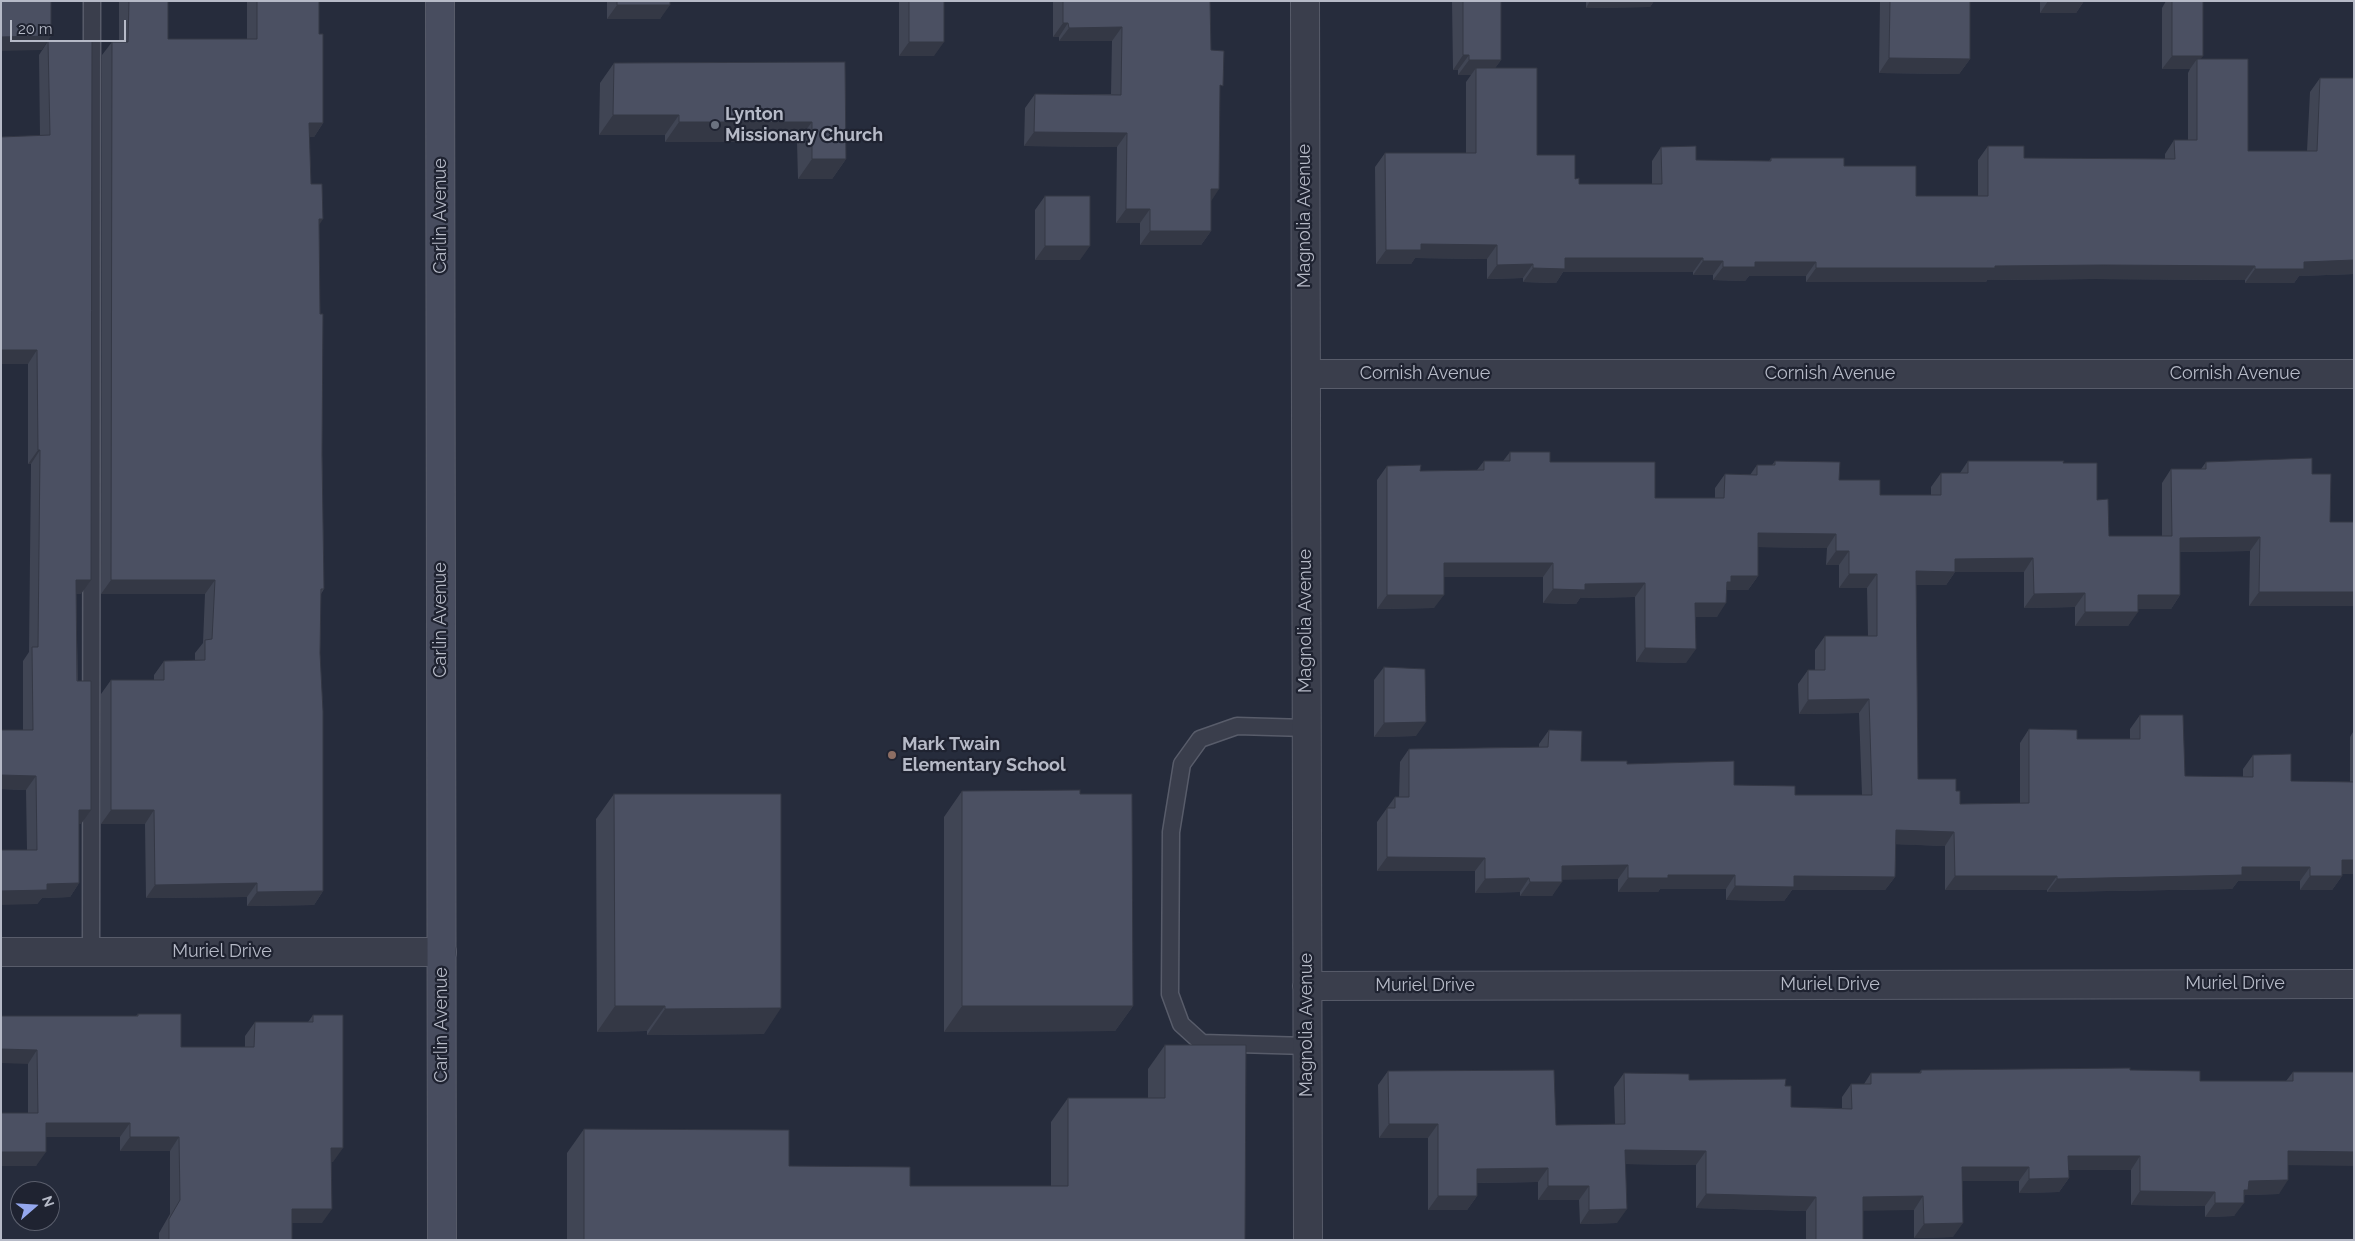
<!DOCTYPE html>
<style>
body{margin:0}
#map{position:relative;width:2355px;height:1241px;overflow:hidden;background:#262c3c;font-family:Raleway,sans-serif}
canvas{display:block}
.frame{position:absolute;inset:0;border:2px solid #b6bac7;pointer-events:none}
.north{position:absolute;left:10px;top:1181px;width:50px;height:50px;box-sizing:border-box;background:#1f2331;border:1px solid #5b5f6d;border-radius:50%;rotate:71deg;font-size:14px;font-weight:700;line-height:20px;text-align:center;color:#b6bac7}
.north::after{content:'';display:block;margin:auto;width:18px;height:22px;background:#94a7ee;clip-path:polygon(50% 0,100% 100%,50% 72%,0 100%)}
.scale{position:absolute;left:10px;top:20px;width:116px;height:22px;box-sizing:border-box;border:2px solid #b6bac7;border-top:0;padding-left:6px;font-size:15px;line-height:18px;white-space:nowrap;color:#b6bac7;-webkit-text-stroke:4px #1f2331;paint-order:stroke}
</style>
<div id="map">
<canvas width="2355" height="1241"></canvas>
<div class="frame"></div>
<div class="north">N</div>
<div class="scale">20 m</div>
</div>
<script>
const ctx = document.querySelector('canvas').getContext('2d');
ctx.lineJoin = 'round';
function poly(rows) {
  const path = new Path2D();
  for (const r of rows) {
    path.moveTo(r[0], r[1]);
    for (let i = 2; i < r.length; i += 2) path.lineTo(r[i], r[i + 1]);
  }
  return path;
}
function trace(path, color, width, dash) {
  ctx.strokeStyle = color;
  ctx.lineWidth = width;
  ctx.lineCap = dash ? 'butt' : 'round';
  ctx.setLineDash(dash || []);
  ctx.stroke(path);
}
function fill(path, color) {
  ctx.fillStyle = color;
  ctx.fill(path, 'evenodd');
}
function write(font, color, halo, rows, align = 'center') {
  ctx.font = font + ' Raleway,sans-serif';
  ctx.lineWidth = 4.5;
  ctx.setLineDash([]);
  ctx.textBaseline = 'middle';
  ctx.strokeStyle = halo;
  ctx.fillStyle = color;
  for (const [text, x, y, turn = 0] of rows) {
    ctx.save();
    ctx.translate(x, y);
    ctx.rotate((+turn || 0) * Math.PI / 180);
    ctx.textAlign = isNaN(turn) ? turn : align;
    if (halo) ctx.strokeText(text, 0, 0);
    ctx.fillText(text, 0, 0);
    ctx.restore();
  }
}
const lane = poly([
 [1306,728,1237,726,1200,739,1182,764,1171,832,1170,994,1181,1024,1202,1043,1307,1046],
 [91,952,92,1]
]);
const street = poly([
 [1305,1,1308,1240],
 [1306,374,2354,374],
 [1,952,442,952],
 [1307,986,2354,984]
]);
const secondary = poly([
 [440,1,442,1240]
]);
trace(lane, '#585c6a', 19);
trace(street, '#585c6a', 30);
trace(secondary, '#585c6a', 30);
trace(lane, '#3a3e4c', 16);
trace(street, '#3a3e4c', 28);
trace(secondary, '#484d5f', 28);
fill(poly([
 [119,1,168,1,168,39,247,39,247,1,319,1,319,34,323,123,314,137,309,137,311,184,319,226,324,589,321,594,320,653,323,891,314,905,247,906,247,897,146,898,145,824,101,824,101,694,111,680,154,680,154,675,164,661,195,660,195,653,203,643,205,594,101,594,102,55,112,42,119,42],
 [607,1,670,1,660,19,607,19],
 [899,1,944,1,934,56,899,56],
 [1053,1,1210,1,1211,50,1220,90,1211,202,1211,231,1201,245,1140,245,1140,223,1116,223,1117,147,1024,146,1025,108,1035,94,1111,94,1112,41,1059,41,1059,37,1053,37],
 [1452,1,1501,1,1501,60,1495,68,1537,155,1575,179,1579,184,1652,184,1652,161,1661,147,1696,160,1769,161,1771,158,1844,166,1916,196,1978,196,1978,160,1988,146,2024,158,2165,159,2165,154,2174,140,2188,140,2188,73,2190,69,2162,69,2162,8,2166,1,2203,1,2200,59,2248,151,2307,151,2310,92,2320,78,2354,78,2354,274,2299,276,2294,283,2245,283,2245,280,2093,279,1987,280,1986,282,1806,282,1806,276,1749,276,1745,281,1713,280,1713,275,1693,275,1693,272,1563,272,1556,283,1523,282,1523,278,1487,279,1487,259,1415,258,1411,264,1376,264,1375,167,1385,153,1466,153,1466,82,1471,75,1458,75,1458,70,1453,70],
 [1586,1,1654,1,1650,7,1586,8],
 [1880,1,1970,1,1970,59,1959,74,1879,73],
 [2040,1,2084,1,2076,13,2040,13],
 [48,41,81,594,76,594,81,824,79,824,79,883,70,897,42,898,37,904,27,850,26,790,1,789,1,730,23,730,23,661,29,652,31,464,28,464,28,364,1,364,1,137,40,136,39,55],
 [845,62,846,159,832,179,798,179,797,142,665,142,665,135,599,135,600,83,614,63],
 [1045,196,1080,260,1035,260,1035,210],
 [1510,452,1550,462,1655,498,1715,498,1715,488,1725,474,1750,475,1757,465,1772,465,1775,461,1839,480,1880,495,1931,495,1931,487,1941,473,1960,473,1968,461,2063,463,2097,500,2109,536,2162,536,2162,483,2171,469,2201,469,2206,462,2312,474,2330,522,2354,522,2354,874,2342,874,2342,876,2332,890,2300,890,2300,881,2238,881,2232,889,2047,892,2047,890,1945,890,1945,846,1896,844,1895,877,1885,890,1792,890,1784,901,1726,900,1726,889,1660,889,1658,892,1618,892,1618,879,1562,879,1552,896,1520,896,1520,892,1475,893,1475,871,1377,871,1377,822,1395,797,1399,797,1400,762,1409,749,1539,747,1539,744,1549,730,1581,761,1627,764,1734,785,1795,795,1862,795,1859,713,1799,714,1798,684,1808,670,1815,670,1815,650,1825,636,1868,636,1867,588,1839,588,1839,565,1826,565,1827,548,1758,547,1758,576,1748,590,1726,590,1717,617,1696,617,1686,663,1636,662,1635,597,1580,598,1576,604,1543,603,1543,577,1444,577,1434,608,1377,609,1377,480,1387,466,1420,471,1477,470,1484,461,1503,461],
 [2250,551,2249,606,2353,606,2353,732,2350,737,2350,782,2291,781,2253,755,2243,769,2243,777,2185,776,2140,715,2130,729,2130,739,2077,739,2029,729,2020,743,2020,803,1960,804,1956,791,1918,779,1916,585,1946,585,1955,572,2024,572,2024,608,2075,607,2075,626,2128,626,2138,609,2171,609,2180,595,2180,552],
 [1384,667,1416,736,1374,737,1374,680],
 [962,791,1080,794,1133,1006,1115,1031,944,1032,944,817],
 [614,794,764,1034,647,1035,647,1031,597,1032,596,819],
 [138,1014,181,1047,245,1047,245,1036,255,1022,308,1022,313,1015,333,1162,331,1162,322,1223,292,1223,292,1240,159,1240,159,1233,170,1214,170,1151,120,1151,120,1137,46,1137,36,1166,1,1166,1,1113,28,1113,28,1064,1,1016,136,1016],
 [1165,1045,1245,1240,567,1240,567,1153,584,1129,789,1166,910,1186,1051,1186,1051,1122,1068,1098,1148,1098,1148,1069],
 [1921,1070,2130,1070,2200,1081,2286,1081,2293,1072,2354,1072,2288,1165,2279,1194,2245,1195,2234,1216,2205,1217,2205,1206,2131,1205,2131,1170,2069,1170,2069,1178,2059,1192,2019,1193,2019,1181,1962,1181,1953,1237,1914,1238,1914,1210,1863,1210,1863,1240,1806,1240,1806,1211,1696,1208,1696,1165,1626,1164,1617,1223,1580,1224,1579,1200,1538,1200,1538,1182,1477,1183,1477,1196,1467,1210,1428,1210,1428,1138,1379,1138,1378,1085,1388,1071,1556,1125,1615,1124,1614,1087,1624,1073,1689,1080,1785,1086,1791,1107,1842,1108,1842,1097,1851,1084,1864,1084,1871,1073,1919,1073]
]), '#404554');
fill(poly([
 [1590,1,1654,1,1650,7,1586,8],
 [2048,1,2084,1,2076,13,2040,13],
 [617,5,670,5,660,19,607,19],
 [1063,23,1068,23,1059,37,1053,37],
 [1122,27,1112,41,1059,41,1069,28],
 [51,36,42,50,1,51,1,37],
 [909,42,944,42,934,56,899,56],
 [1463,55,1469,55,1458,70,1453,70],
 [2172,56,2203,56,2197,64,2197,59,2190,69,2162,69],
 [1889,58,1970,59,1959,74,1879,73],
 [1469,60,1501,60,1490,75,1476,68,1471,75,1458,75],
 [613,115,679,115,665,135,599,135],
 [679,122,812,122,797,142,665,142],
 [309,123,323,123,314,137,299,137],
 [1034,132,1127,133,1117,147,1024,146],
 [812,159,846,159,832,179,798,179],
 [1211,189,1219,189,1210,203],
 [1126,209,1150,209,1140,223,1116,223],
 [319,219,323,219,314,233],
 [1150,231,1211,231,1201,245,1140,245],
 [1421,244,1497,245,1487,259,1415,258,1411,264,1376,264,1386,250],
 [1045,246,1090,246,1080,260,1035,260],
 [1565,258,1703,258,1693,272,1563,272,1556,283,1523,282,1533,268],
 [2354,260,2354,274,2299,276,2294,283,2245,283,2255,269,2304,262],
 [1703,261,1723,261,1713,275,1693,275],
 [1755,262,1816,262,1806,276,1749,276,1745,281,1713,280,1723,267],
 [1533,264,1523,278,1487,279,1497,265],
 [2103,265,2255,266,2245,280,2093,279,1987,280,1986,282,1806,282,1816,268],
 [1,350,37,350,28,364,1,364],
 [38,450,40,450,31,464,28,464],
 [1758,533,1836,534,1827,548,1748,547],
 [2260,537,2250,551,2171,552,2180,538],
 [1836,551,1849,551,1839,565,1826,565],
 [2033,558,2024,572,1955,572,1946,585,1906,585,1916,571,1955,559],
 [1444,563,1553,563,1543,577,1434,577],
 [1849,574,1877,574,1867,588,1839,588],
 [1731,576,1758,576,1748,590,1726,590,1717,596],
 [76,580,91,580,81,594,66,594],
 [111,580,215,580,205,594,101,594],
 [1645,583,1635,597,1580,598,1576,604,1543,603,1553,589,1585,584],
 [2259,592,2354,592,2354,605,2353,606,2249,606],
 [2085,593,2075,607,2024,608,2034,594],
 [1387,595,1444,595,1434,608,1377,609],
 [2138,595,2180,595,2171,609,2128,609],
 [1695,603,1726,603,1717,617,1686,617],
 [2085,612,2138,612,2128,626,2075,626],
 [1645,648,1696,649,1686,663,1636,662],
 [1869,699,1859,713,1799,714,1808,700],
 [1426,722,1416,736,1374,737,1384,723],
 [1,775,36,776,26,790,1,789],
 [79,810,91,810,81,824,70,824],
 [111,810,154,810,145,824,101,824],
 [1896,830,1954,832,1945,846,1886,844],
 [1387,857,1485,858,1475,871,1377,871],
 [2342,860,2354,860,2354,874,2332,874],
 [1628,865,1618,879,1552,880,1562,866],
 [2242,867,2310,867,2300,881,2238,881,2232,889,2047,892,2057,879],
 [1668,875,1735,875,1726,889,1660,889,1658,892,1618,892,1628,878],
 [1794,876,1895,877,1885,890,1792,890,1784,901,1726,900,1735,886],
 [1955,876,2057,876,2047,890,1945,890],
 [2310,876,2342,876,2332,890,2300,890],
 [1529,878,1520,892,1475,893,1485,879],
 [1530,882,1562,882,1552,896,1520,896],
 [79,883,70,897,42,898,37,904,1,905,1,891,47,884],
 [257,883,247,897,146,898,155,885],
 [323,891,314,905,247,906,257,892],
 [615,1006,665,1006,647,1031,597,1032],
 [962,1006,1133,1006,1115,1031,944,1032],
 [781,1008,764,1034,647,1035,665,1009],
 [1,1049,37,1050,28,1064,1,1063],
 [46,1123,130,1123,120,1137,36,1137],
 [1389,1124,1438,1124,1428,1138,1379,1138],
 [130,1137,179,1137,170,1151,120,1151],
 [331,1148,343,1148,333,1162,321,1162],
 [1625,1150,1706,1151,1696,1165,1616,1164],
 [2288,1151,2354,1152,2354,1166,2278,1165],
 [1,1152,46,1152,36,1166,1,1166],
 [2068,1156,2140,1156,2131,1170,2059,1170],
 [1962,1167,2029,1167,2019,1181,1952,1181],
 [1548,1168,1538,1182,1467,1183,1477,1169],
 [2069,1178,2059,1192,2019,1193,2029,1179],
 [2288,1180,2279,1194,2245,1195,2240,1203,2244,1203,2234,1216,2205,1217,2215,1203,2249,1181],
 [1548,1186,1589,1186,1579,1200,1538,1200],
 [2140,1191,2215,1192,2205,1206,2131,1205],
 [1706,1194,1816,1197,1806,1211,1696,1208],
 [1438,1196,1477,1196,1467,1210,1428,1210],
 [1923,1196,1914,1210,1853,1211,1863,1197],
 [292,1209,332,1209,322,1223,282,1223],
 [1627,1209,1617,1223,1580,1224,1589,1210],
 [1963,1223,1953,1237,1914,1238,1924,1224]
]), '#343845');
const building = poly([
 [1,1,51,1,51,36,1,37,1,1],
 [129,1,168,1,168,39,257,39,257,1,319,1,319,34,323,34,323,123,309,123,311,184,322,184,323,219,319,219,320,314,323,314,322,455,324,589,321,589,320,653,323,711,323,891,257,892,257,883,155,885,154,810,111,810,111,680,164,680,164,661,205,660,205,640,212,639,215,580,111,580,112,42,128,42,129,1],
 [617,1,670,1,670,5,617,5,617,1],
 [909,1,944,1,944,42,909,42,909,1],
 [1063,1,1210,1,1211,50,1224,51,1223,86,1220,85,1219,189,1211,189,1211,231,1150,231,1150,209,1126,209,1127,133,1034,132,1035,94,1121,95,1122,27,1069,28,1068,23,1063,23,1063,1],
 [1463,1,1501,1,1501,60,1469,60,1469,55,1463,55,1463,1],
 [1890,1,1970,1,1970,59,1889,58,1890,1],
 [2172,1,2203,1,2203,56,2172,56,2172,1],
 [48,41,92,41,91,580,76,580,77,681,91,681,91,810,79,810,79,883,47,884,47,890,1,891,1,850,37,850,36,776,1,775,1,730,33,730,32,647,38,647,40,450,38,450,37,350,1,350,1,137,50,135,48,41],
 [2197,59,2248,59,2248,151,2317,151,2320,78,2354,78,2354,260,2304,262,2304,269,2255,269,2255,266,2103,265,1995,266,1995,268,1816,268,1816,262,1755,262,1755,267,1723,267,1723,261,1703,261,1703,258,1565,258,1565,269,1533,268,1533,264,1497,265,1497,245,1421,244,1421,250,1386,250,1385,153,1476,153,1476,68,1537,68,1537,155,1575,155,1575,179,1579,178,1579,184,1662,184,1661,147,1696,146,1696,160,1771,161,1771,158,1844,158,1844,166,1916,166,1916,196,1988,196,1988,146,2024,146,2024,158,2175,159,2174,140,2197,140,2197,59],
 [845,62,846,159,812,159,812,122,679,122,679,115,613,115,614,63,845,62],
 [1045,196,1090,196,1090,246,1045,246,1045,196],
 [1510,452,1550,452,1550,462,1655,462,1655,498,1724,498,1725,474,1757,475,1757,465,1775,465,1775,461,1840,462,1839,480,1880,480,1880,495,1941,495,1941,473,1968,473,1968,461,2064,461,2063,463,2097,463,2097,500,2108,499,2109,536,2172,536,2171,469,2206,469,2206,462,2312,458,2312,474,2331,474,2330,522,2354,522,2354,592,2259,592,2260,537,2180,538,2180,595,2138,595,2138,612,2085,612,2085,593,2034,594,2033,558,1955,559,1955,572,1916,571,1918,779,1956,779,1956,791,1960,791,1960,804,2029,803,2029,729,2077,730,2077,739,2140,739,2140,715,2183,715,2185,776,2253,777,2253,755,2291,754,2291,781,2354,782,2354,860,2342,860,2342,876,2310,876,2310,867,2242,867,2242,875,2057,879,2057,876,1955,876,1954,832,1896,830,1895,877,1794,876,1794,887,1735,886,1735,875,1668,875,1668,878,1628,878,1628,865,1562,866,1562,882,1530,882,1529,878,1485,879,1485,858,1387,857,1387,808,1395,808,1395,797,1409,797,1409,749,1548,747,1549,730,1582,731,1581,761,1627,761,1627,764,1734,761,1734,785,1795,786,1795,795,1872,795,1869,699,1808,700,1808,670,1825,670,1825,636,1877,636,1877,574,1849,574,1849,551,1836,551,1836,534,1758,533,1758,576,1731,576,1731,582,1727,582,1726,603,1695,603,1696,649,1645,648,1645,583,1585,584,1585,590,1553,589,1553,563,1444,563,1444,595,1387,595,1387,466,1421,465,1420,471,1484,470,1484,461,1510,461,1510,452],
 [1384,667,1425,669,1426,722,1384,723,1384,667],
 [1080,790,1080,794,1132,794,1133,1006,962,1006,962,791,1080,790],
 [614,794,781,794,781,1008,665,1009,665,1006,615,1006,614,794],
 [138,1014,181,1014,181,1047,254,1047,255,1022,313,1022,313,1015,343,1015,343,1148,331,1148,332,1209,292,1209,292,1240,169,1240,169,1219,180,1200,179,1137,130,1137,130,1123,46,1123,46,1152,1,1152,1,1113,38,1113,37,1050,1,1049,1,1016,138,1016,138,1014],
 [1165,1045,1246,1045,1245,1240,584,1240,584,1129,789,1130,789,1166,910,1167,910,1186,1068,1186,1068,1098,1165,1098,1165,1045],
 [2130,1068,2130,1070,2200,1071,2200,1081,2293,1081,2293,1072,2354,1072,2354,1152,2288,1151,2288,1180,2249,1181,2248,1190,2244,1190,2244,1203,2215,1203,2215,1192,2140,1191,2140,1156,2068,1156,2069,1178,2029,1179,2029,1167,1962,1167,1963,1223,1924,1224,1923,1196,1863,1197,1863,1240,1816,1240,1816,1197,1706,1194,1706,1151,1625,1150,1627,1209,1589,1210,1589,1186,1548,1186,1548,1168,1477,1169,1477,1196,1438,1196,1438,1124,1389,1124,1388,1071,1554,1070,1556,1125,1625,1124,1624,1073,1689,1074,1689,1080,1786,1079,1785,1086,1791,1086,1791,1107,1852,1109,1851,1084,1871,1084,1871,1073,1921,1073,1921,1070,2130,1068]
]);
fill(building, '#4b5062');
trace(building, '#343845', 1);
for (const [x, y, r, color] of [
 [715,125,5,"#6b7280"],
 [892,755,5,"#8d6e63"]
]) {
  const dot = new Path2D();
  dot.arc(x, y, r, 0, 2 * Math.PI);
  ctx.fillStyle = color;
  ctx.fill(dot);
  trace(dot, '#1f2331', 2);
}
write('bold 18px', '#b6bac7', '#1f2331', [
 ["Lynton",725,115],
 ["Missionary Church",725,136],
 ["Mark Twain",902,745],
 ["Elementary School",902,766]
], 'left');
write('18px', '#b6bac7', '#1f2331', [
 ["Carlin Avenue",441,216,-90],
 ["Magnolia Avenue",1305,216,-90],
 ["Cornish Avenue",1425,374],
 ["Cornish Avenue",1830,374],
 ["Cornish Avenue",2235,374],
 ["Carlin Avenue",441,620,-90],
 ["Magnolia Avenue",1306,621,-90],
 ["Muriel Drive",222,952],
 ["Muriel Drive",2235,984],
 ["Muriel Drive",1830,985],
 ["Muriel Drive",1425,986],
 ["Carlin Avenue",442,1025,-90],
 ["Magnolia Avenue",1307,1025,-90]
]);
</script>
